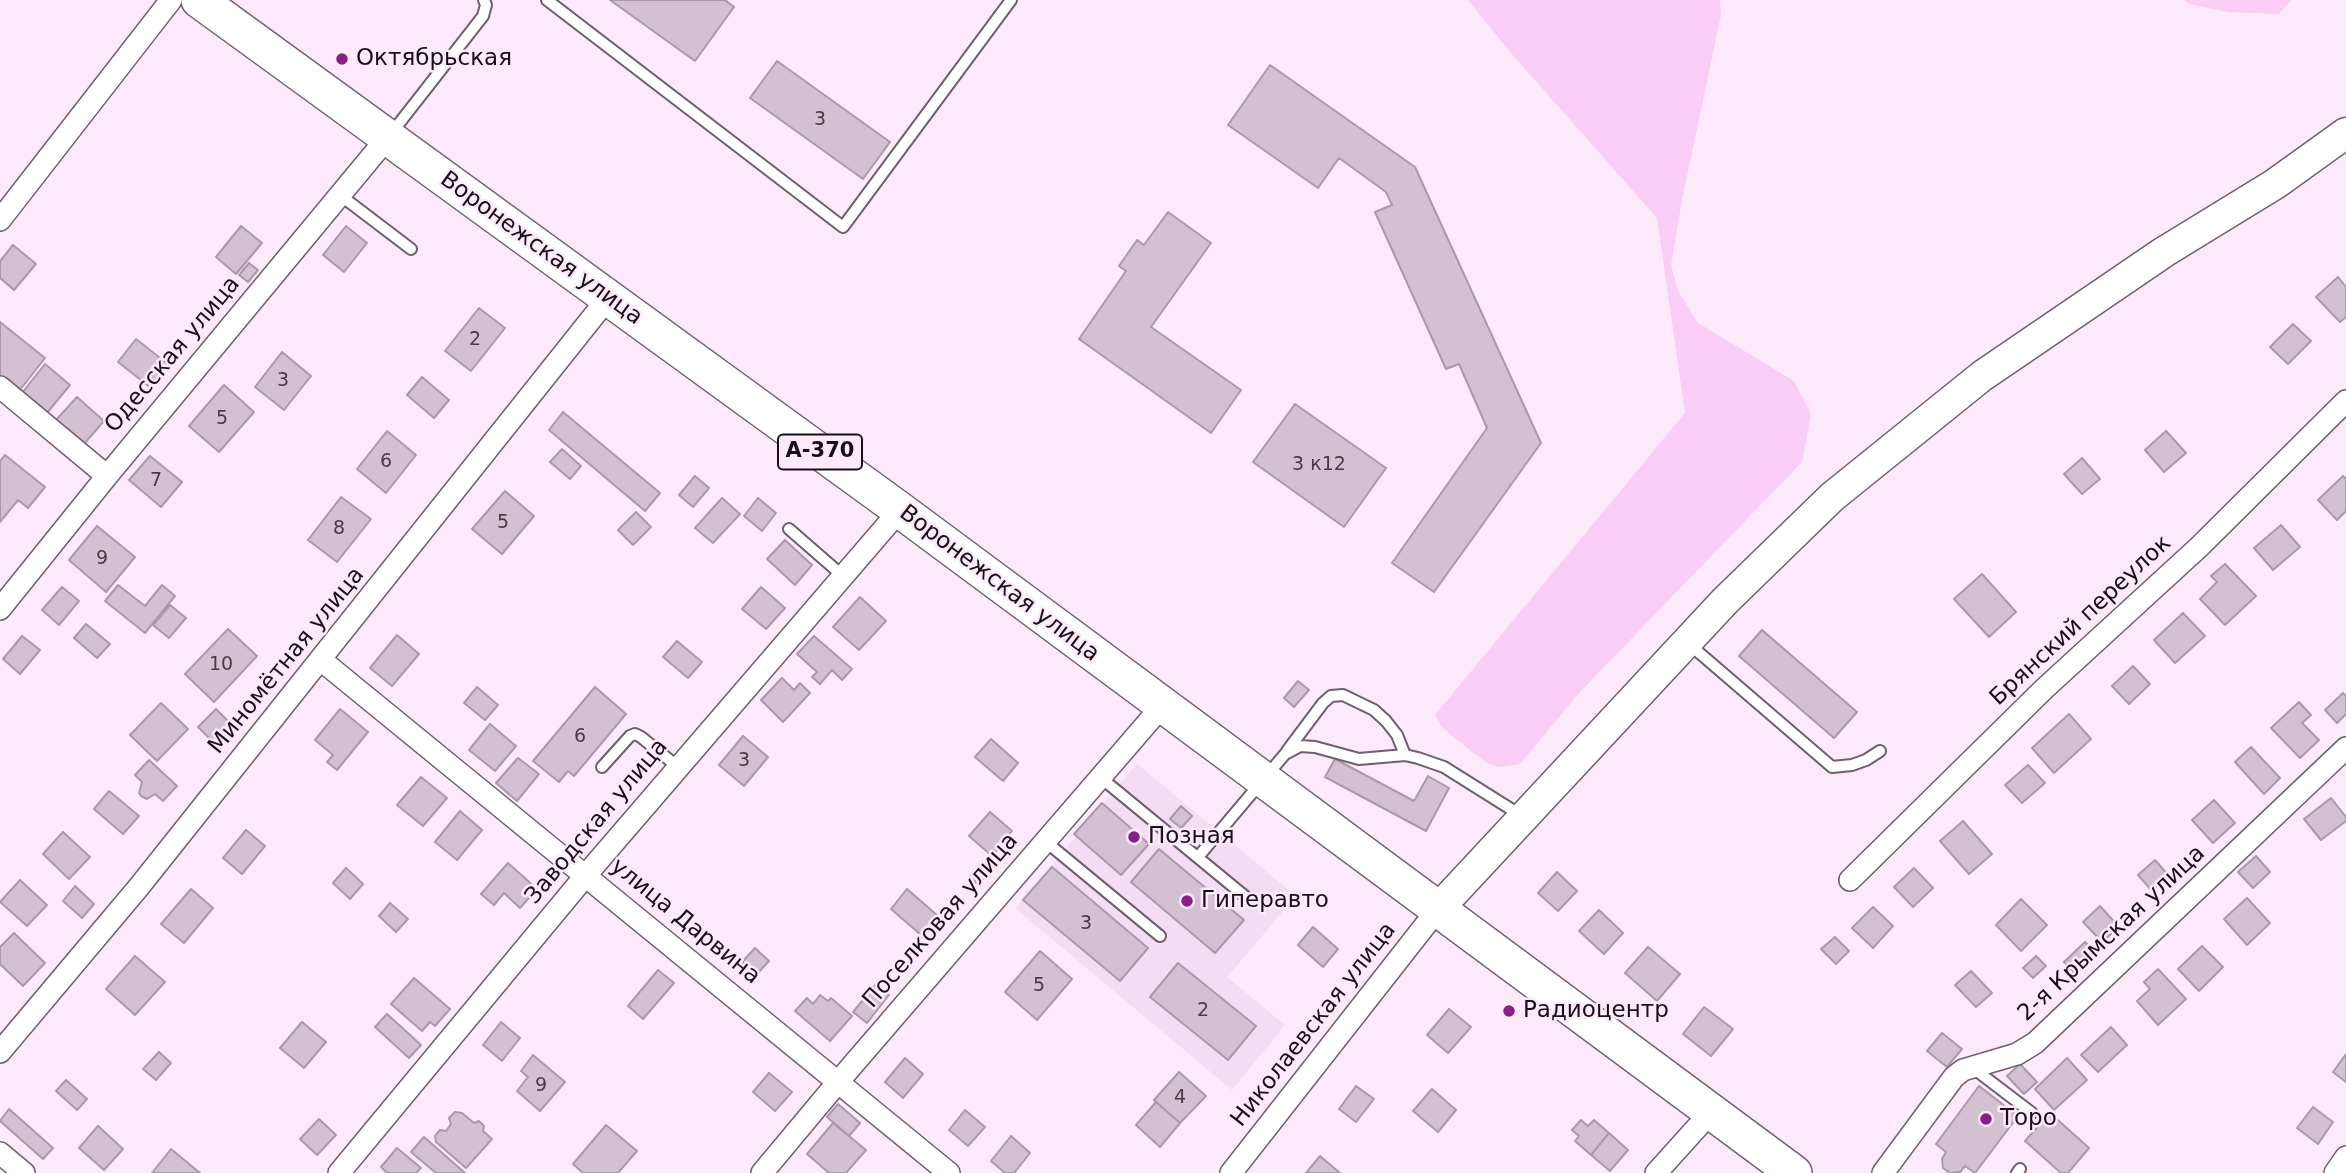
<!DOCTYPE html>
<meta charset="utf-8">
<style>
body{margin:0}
canvas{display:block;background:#fce9fa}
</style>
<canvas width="2346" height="1173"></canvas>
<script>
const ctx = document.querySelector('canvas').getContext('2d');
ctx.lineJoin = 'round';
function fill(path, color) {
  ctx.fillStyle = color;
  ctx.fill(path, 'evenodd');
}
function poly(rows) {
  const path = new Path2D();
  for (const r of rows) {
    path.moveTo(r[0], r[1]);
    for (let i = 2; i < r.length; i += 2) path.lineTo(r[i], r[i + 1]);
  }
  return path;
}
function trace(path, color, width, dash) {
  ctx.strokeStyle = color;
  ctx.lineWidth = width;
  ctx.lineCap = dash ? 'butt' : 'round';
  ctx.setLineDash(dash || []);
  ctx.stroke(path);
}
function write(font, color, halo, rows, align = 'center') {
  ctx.font = font + ' "DejaVu Sans",sans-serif';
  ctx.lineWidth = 5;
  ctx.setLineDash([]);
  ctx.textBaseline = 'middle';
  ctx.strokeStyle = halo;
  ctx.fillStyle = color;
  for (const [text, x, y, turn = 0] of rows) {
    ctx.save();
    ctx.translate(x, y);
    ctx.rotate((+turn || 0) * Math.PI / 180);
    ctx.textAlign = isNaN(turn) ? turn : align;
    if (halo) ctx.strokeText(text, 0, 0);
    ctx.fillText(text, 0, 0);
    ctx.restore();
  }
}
fill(poly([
 [1137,764,1296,896,1227,977,1285,1025,1232,1090,1015,908]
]), '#f4dcf2');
fill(poly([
 [1468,0,1720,0,1721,15,1682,200,1671,265,1678,291,1698,323,1794,381,1811,414,1802,462,1579,693,1520,764,1499,767,1487,763,1466,747,1442,727,1435,715,1685,413,1657,218,1511,53],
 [2185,0,2291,0,2279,14,2228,12,2189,4]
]), '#f9cdf5');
const building = poly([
 [610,0,725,0,734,7,695,61,610,0],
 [777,61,890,142,863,179,750,98,777,61],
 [1270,65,1415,167,1541,443,1434,592,1392,563,1487,428,1459,364,1446,369,1375,212,1392,205,1386,192,1339,158,1318,188,1228,125,1270,65],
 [1168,212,1211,243,1151,327,1241,390,1211,433,1079,339,1126,271,1119,266,1137,240,1144,245,1168,212],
 [241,226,262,243,236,274,216,257,241,226],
 [346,226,367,243,344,272,323,255,346,226],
 [13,245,36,264,14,290,0,278,0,261,13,245],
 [249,263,258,270,248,282,239,275,249,263],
 [2338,277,2346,287,2346,317,2340,322,2316,297,2338,277],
 [479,308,505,328,471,371,445,351,479,308],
 [0,322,45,358,19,391,0,376,0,322],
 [2293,324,2311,341,2288,364,2270,347,2293,324],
 [136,339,169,365,151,388,118,362,136,339],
 [282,352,311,376,284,410,255,387,282,352],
 [45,364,70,385,47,413,22,393,45,364],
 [422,377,449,400,434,418,407,395,422,377],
 [224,385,254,412,219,452,189,426,224,385],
 [77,397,104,421,84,444,56,420,77,397],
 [1295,404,1386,468,1344,527,1253,462,1295,404],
 [563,412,660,493,645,511,549,430,563,412],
 [387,431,416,455,386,493,357,469,387,431],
 [2166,431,2186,453,2164,472,2145,450,2166,431],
 [562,449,581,466,570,479,550,462,562,449],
 [5,455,45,487,28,508,18,500,0,522,0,461,5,455],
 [150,456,182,482,161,507,129,480,150,456],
 [2082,458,2100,479,2082,494,2064,474,2082,458],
 [695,476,709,488,693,507,679,495,695,476],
 [2343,476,2346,479,2346,511,2337,520,2318,500,2343,476],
 [505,491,534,516,502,554,472,529,505,491],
 [341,497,371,519,337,562,308,540,341,497],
 [722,498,740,514,713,543,695,528,722,498],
 [758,498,776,513,762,531,744,516,758,498],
 [636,512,651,527,633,545,618,530,636,512],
 [2281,525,2300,547,2273,570,2254,548,2281,525],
 [97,526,135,557,106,592,69,560,97,526],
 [785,540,812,565,795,585,767,559,785,540],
 [2225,564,2256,596,2225,625,2200,599,2217,582,2211,576,2225,564],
 [1982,574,2016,612,1989,637,1954,599,1982,574],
 [118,585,145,606,162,585,175,596,145,633,105,601,118,585],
 [62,587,79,601,59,625,42,610,62,587],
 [761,587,785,608,766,629,742,609,761,587],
 [860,597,886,621,859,650,833,627,860,597],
 [170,605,186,618,169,638,153,625,170,605],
 [2183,613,2205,636,2175,663,2154,640,2183,613],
 [86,624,110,644,97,658,74,638,86,624],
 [228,629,257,656,214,702,185,674,228,629],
 [1762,630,1857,712,1834,738,1739,656,1762,630],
 [397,635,419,654,392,686,370,668,397,635],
 [22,636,40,650,20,674,3,659,22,636],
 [814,636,852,669,842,680,832,670,820,684,812,677,817,672,797,654,814,636],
 [677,641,702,662,688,678,663,657,677,641],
 [2133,666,2150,684,2129,704,2112,686,2133,666],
 [782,678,794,690,800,683,810,693,783,722,761,700,782,678],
 [1298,681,1309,690,1294,707,1284,698,1298,681],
 [477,687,498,705,485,720,464,703,477,687],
 [595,687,626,714,574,776,568,771,559,782,533,761,595,687],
 [2343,693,2346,696,2346,714,2337,723,2325,710,2343,693],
 [2299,702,2311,715,2302,723,2319,740,2300,758,2271,728,2299,702],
 [161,703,188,729,157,761,130,735,161,703],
 [216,709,235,728,217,746,198,727,216,709],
 [340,709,368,732,337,770,327,762,333,755,315,740,340,709],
 [2069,714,2091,739,2054,773,2032,748,2069,714],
 [490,724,516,746,495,771,469,750,490,724],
 [743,736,768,757,744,786,719,765,743,736],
 [991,739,1018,763,1003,781,975,757,991,739],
 [2251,747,2280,778,2264,794,2235,762,2251,747],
 [518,758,539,774,517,801,496,783,518,758],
 [1335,759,1414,801,1428,776,1449,788,1426,831,1325,777,1335,759],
 [149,760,177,786,163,801,155,794,147,799,141,796,139,793,142,782,135,775,149,760],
 [2028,765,2045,783,2022,803,2005,785,2028,765],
 [421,777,447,798,423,826,397,805,421,777],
 [109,791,139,816,123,834,94,809,109,791],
 [2331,798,2346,817,2346,821,2321,840,2304,819,2331,798],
 [2214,800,2235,823,2213,843,2192,820,2214,800],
 [1102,803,1149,844,1121,875,1074,834,1102,803],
 [1181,806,1192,816,1181,828,1170,819,1181,806],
 [460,811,482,830,457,860,435,842,460,811],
 [990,812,1012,831,992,856,969,836,990,812],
 [1963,821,1992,854,1969,874,1940,841,1963,821],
 [246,830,265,846,242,874,223,858,246,830],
 [63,832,90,857,69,879,43,854,63,832],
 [1159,849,1244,920,1215,953,1131,882,1159,849],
 [2256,856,2270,872,2253,888,2238,872,2256,856],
 [2155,860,2168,875,2152,891,2138,875,2155,860],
 [508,863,537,889,520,908,504,893,494,905,481,894,508,863],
 [981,864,990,871,978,885,969,877,981,864],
 [1052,867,1148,948,1120,981,1023,900,1052,867],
 [346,868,363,884,350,899,333,883,346,868],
 [1914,868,1933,888,1913,907,1894,887,1914,868],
 [1557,872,1577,891,1558,911,1538,893,1557,872],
 [20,880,47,905,27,926,0,902,20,880],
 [75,886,94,904,82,918,63,901,75,886],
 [191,889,213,908,184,943,161,924,191,889],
 [907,889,938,916,921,935,891,909,907,889],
 [2247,898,2270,923,2247,945,2224,919,2247,898],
 [2021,899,2047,925,2021,951,1996,925,2021,899],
 [390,903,408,919,396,932,379,916,390,903],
 [2100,906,2119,927,2102,942,2083,922,2100,906],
 [1873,907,1893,926,1873,948,1852,928,1873,907],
 [1599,910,1623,933,1604,954,1579,931,1599,910],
 [1313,927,1338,949,1323,967,1298,945,1313,927],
 [14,933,45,963,23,986,0,964,0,947,14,933],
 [1835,937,1849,951,1836,964,1821,949,1835,937],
 [2085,942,2097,954,2076,974,2064,962,2085,942],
 [2202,946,2223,967,2199,991,2178,969,2202,946],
 [1648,947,1680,974,1657,1001,1625,973,1648,947],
 [755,948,769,961,756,975,742,962,755,948],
 [1040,951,1072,979,1037,1020,1005,992,1040,951],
 [135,956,165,982,135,1015,106,989,135,956],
 [2036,956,2046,966,2033,978,2023,968,2036,956],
 [1178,963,1256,1026,1228,1060,1150,997,1178,963],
 [2158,969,2186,999,2158,1025,2137,1001,2150,989,2144,982,2158,969],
 [658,970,674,983,643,1019,628,1006,658,970],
 [1971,971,1992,993,1976,1007,1955,985,1971,971],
 [414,978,450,1009,435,1026,430,1022,422,1031,391,1004,414,978],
 [876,984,889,995,867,1023,853,1012,876,984],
 [820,995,828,1001,831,998,852,1016,830,1041,795,1011,807,998,813,1004,820,995],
 [1704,1007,1733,1029,1711,1056,1683,1034,1704,1007],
 [1449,1009,1471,1027,1448,1053,1427,1035,1449,1009],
 [387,1014,421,1045,409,1058,375,1027,387,1014],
 [302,1022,326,1042,304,1068,280,1048,302,1022],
 [501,1022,520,1038,502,1061,483,1045,501,1022],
 [2111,1027,2127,1045,2098,1072,2081,1055,2111,1027],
 [1942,1033,1962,1049,1947,1067,1927,1051,1942,1033],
 [159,1052,171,1063,156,1080,143,1069,159,1052],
 [2346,1054,2346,1082,2333,1072,2346,1054],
 [533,1055,565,1082,540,1111,517,1091,528,1077,521,1071,533,1055],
 [905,1058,923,1074,903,1098,885,1082,905,1058],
 [2067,1058,2087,1080,2054,1110,2035,1089,2067,1058],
 [2020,1064,2037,1082,2024,1094,2007,1076,2020,1064],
 [1179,1072,1206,1096,1180,1123,1154,1100,1179,1072],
 [769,1073,792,1092,775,1111,753,1092,769,1073],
 [66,1080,87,1099,77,1110,56,1091,66,1080],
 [1356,1086,1374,1099,1356,1122,1339,1109,1356,1086],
 [1979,1086,2018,1116,1975,1173,1965,1166,1960,1172,1950,1173,1943,1168,1942,1159,1946,1152,1936,1144,1979,1086],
 [1432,1089,1456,1110,1438,1132,1413,1111,1432,1089],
 [1156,1102,1180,1123,1160,1147,1136,1125,1156,1102],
 [838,1104,860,1123,849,1136,827,1117,838,1104],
 [2313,1107,2333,1122,2318,1144,2297,1128,2313,1107],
 [9,1109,53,1148,43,1159,0,1121,9,1109],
 [965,1110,985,1127,968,1146,949,1130,965,1110],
 [455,1112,462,1113,474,1123,479,1121,484,1126,483,1131,492,1139,466,1168,436,1142,435,1136,440,1130,446,1131,451,1124,449,1118,455,1112],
 [2050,1113,2089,1148,2068,1173,2061,1173,2025,1141,2050,1113],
 [319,1119,336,1135,317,1155,300,1139,319,1119],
 [1581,1120,1588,1126,1594,1120,1609,1133,1591,1155,1575,1141,1579,1136,1572,1130,1581,1120],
 [833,1123,866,1150,846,1173,829,1173,807,1154,833,1123],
 [606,1125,637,1151,618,1173,583,1173,573,1164,606,1125],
 [98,1126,123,1149,104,1170,79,1148,98,1126],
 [1609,1133,1628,1150,1610,1171,1591,1155,1609,1133],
 [1011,1136,1030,1153,1014,1173,1005,1173,991,1161,1011,1136],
 [424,1137,465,1173,436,1173,411,1152,424,1137],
 [397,1148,421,1168,416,1173,387,1173,381,1167,397,1148],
 [171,1149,200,1173,152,1173,171,1149],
 [1320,1156,1340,1173,1306,1173,1320,1156]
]);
fill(building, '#d3c1d1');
trace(building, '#ab99a9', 2);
const service = poly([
 [547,0,843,227,1011,0],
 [390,135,483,16,486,5,484,0],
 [340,195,411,249],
 [789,529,843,576],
 [1689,644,1832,767,1852,765,1866,760,1880,751],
 [1287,751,1323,703,1331,696,1343,695,1374,710,1386,721,1397,735,1405,755],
 [602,767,630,736,635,734,641,737,678,767],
 [1100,777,1247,898],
 [1045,841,1160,936],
 [1198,857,1285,754,1300,746,1315,747,1359,759,1405,755,1418,758,1444,767,1522,816],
 [1973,1068,2032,1113],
 [2017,1173,2020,1169]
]);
const minor = poly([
 [0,220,171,0],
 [0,387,107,476],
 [0,609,107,476,388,137],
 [321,660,949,1173],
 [1850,880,2044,689,2199,547,2346,401],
 [0,1052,138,888,608,298],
 [0,1153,24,1173],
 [339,1173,586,875,900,510],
 [762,1173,838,1082,1162,706],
 [1231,1173,1438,909],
 [1656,1173,1711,1112],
 [1883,1173,1954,1077,1963,1070,2017,1054,2035,1043,2346,748],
 [2335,1173,2346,1157]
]);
const secondary = poly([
 [1438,909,1725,601,1832,497,1982,376,2164,252,2275,184,2346,133]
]);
const trunk = poly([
 [199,0,900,510,1794,1173]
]);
trace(service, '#6f5f6d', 14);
trace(minor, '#6f5f6d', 24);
trace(secondary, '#6f5f6d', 33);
trace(trunk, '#6f5f6d', 38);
trace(service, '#fff', 10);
trace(minor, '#fff', 21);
trace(secondary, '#fff', 30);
trace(trunk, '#fff', 35);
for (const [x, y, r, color] of [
 [342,59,7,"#881f86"],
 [1134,837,7,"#881f86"],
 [1187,901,7,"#881f86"],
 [1509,1011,7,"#881f86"],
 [1986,1119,7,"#881f86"]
]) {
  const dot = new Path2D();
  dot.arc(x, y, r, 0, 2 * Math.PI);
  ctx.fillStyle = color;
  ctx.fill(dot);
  trace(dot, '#fce9fa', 2.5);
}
write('19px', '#463c45', null, [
 ["3",820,120],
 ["2",475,340],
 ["3",283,381],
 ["5",222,419],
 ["6",386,462],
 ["3 к12",1319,465],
 ["7",156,481],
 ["5",503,523],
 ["8",339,529],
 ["9",102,559],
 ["10",221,665],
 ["6",580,737],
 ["3",744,761],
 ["3",1086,924],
 ["5",1039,986],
 ["2",1203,1011],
 ["9",541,1086],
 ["4",1180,1098]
]);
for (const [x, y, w] of [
 [820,452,84]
]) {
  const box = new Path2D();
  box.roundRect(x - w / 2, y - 17.5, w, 35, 5);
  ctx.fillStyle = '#fce9fa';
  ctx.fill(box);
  trace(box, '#171016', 2);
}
write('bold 21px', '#171016', null, [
 ["А-370",820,452]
]);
write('23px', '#171016', '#fce9fa', [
 ["Октябрьская",356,59],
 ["Позная",1148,837],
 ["Гиперавто",1201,901],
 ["Радиоцентр",1523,1011],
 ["Торо",2000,1119]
], 'left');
write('23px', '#171016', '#fce9fa', [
 ["Воронежская улица",541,249,36],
 ["Одесская улица",173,355,-50],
 ["Воронежская улица",999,584,37],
 ["Брянский переулок",2081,621,-43],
 ["Миномётная улица",287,661,-51],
 ["Заводская улица",597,822,-50],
 ["Поселковая улица",941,921,-49],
 ["улица Дарвина",685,922,39],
 ["2-я Крымская улица",2112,934,-43],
 ["Николаевская улица",1314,1025,-52]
]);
</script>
